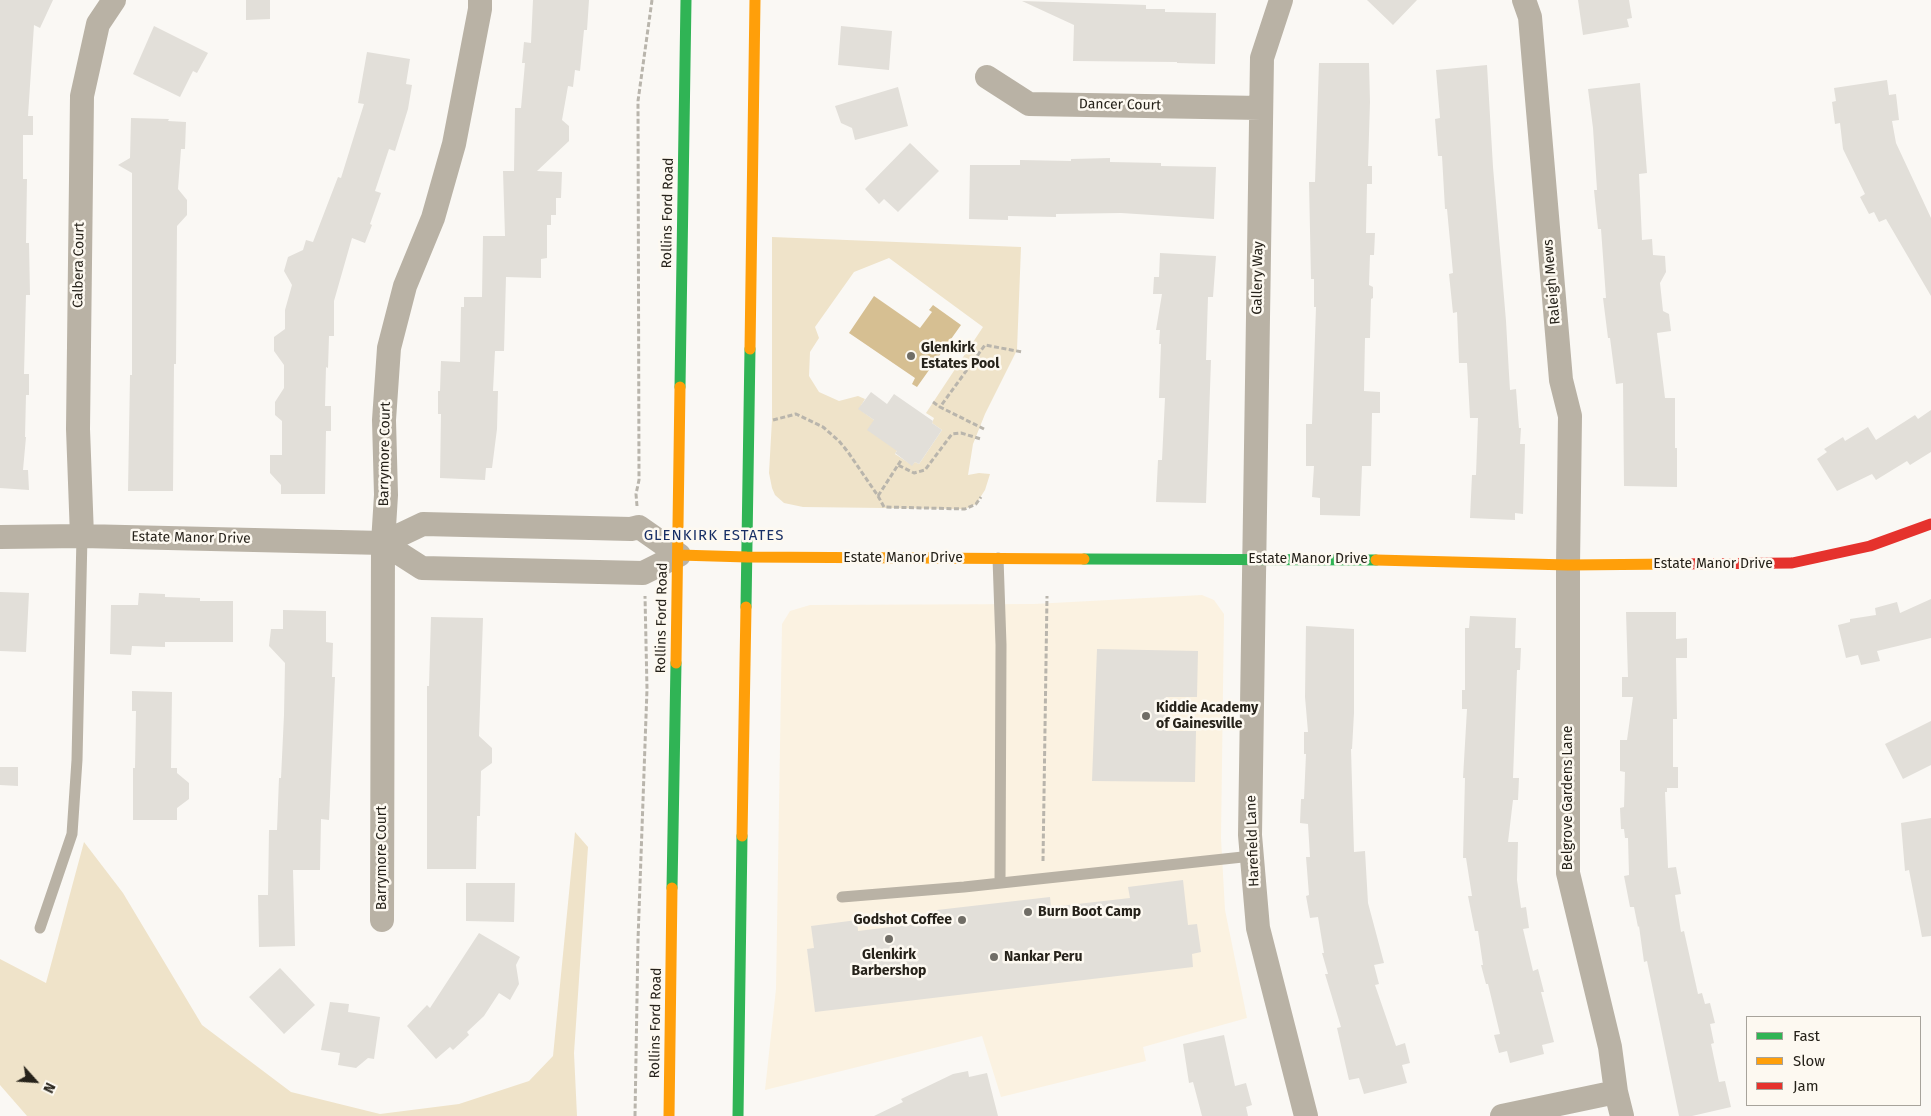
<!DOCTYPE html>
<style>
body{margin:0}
#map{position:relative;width:1931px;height:1116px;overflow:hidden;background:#faf8f4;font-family:"Fira Sans",sans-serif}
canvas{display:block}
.legend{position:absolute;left:1746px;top:1016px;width:175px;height:90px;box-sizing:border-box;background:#fdf9f1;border:1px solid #a7a39b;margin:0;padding:6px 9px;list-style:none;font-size:15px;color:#26221a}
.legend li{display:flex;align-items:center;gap:10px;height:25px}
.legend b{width:25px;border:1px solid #a7a39b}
.north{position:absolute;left:10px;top:1056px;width:50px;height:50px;-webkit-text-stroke:4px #fdf9f1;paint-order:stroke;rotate:116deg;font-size:14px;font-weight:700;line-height:20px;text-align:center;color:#26221a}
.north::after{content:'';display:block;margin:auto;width:18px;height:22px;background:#26221a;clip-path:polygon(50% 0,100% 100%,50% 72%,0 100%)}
</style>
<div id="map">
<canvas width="1931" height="1116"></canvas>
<ul class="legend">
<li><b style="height:6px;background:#30b455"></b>Fast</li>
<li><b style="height:6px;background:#ff9f0a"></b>Slow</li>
<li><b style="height:6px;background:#e5322d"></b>Jam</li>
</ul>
<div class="north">N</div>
</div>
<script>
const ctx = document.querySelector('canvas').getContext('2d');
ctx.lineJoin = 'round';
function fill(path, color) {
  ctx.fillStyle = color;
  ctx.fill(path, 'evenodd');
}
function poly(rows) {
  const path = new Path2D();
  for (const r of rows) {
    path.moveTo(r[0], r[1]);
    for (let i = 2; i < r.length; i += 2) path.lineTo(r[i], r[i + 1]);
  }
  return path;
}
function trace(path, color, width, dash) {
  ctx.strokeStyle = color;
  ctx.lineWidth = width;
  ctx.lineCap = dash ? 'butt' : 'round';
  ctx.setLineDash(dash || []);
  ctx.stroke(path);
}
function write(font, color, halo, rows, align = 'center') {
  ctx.font = font + ' "Fira Sans",sans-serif';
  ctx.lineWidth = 5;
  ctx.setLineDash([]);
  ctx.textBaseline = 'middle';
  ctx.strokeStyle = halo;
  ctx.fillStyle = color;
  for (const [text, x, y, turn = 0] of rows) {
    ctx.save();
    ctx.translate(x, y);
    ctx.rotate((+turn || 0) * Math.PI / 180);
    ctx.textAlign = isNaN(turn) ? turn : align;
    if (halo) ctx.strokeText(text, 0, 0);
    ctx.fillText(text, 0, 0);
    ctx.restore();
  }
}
fill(poly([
 [1202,595,1214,600,1224,614,1221,838,1225,910,1247,1018,1143,1047,1146,1061,1001,1097,982,1036,765,1090,776,989,782,624,790,611,810,605,1034,604]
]), '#fbf2e1');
fill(poly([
 [772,237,1021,247,1017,350,985,414,973,444,968,475,979,473,990,474,985,490,976,504,965,509,803,507,784,503,775,495,772,488,769,473,772,420],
 [889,258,983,327,926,413,934,418,932,423,942,430,919,464,915,462,912,465,895,454,899,447,874,420,859,409,865,399,858,396,839,401,819,392,809,376,810,352,819,338,815,327,854,272],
 [575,832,588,847,574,1053,577,1116,27,1116,0,1085,0,959,46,983,84,842,123,893,202,1025,291,1092,380,1114,459,1104,529,1081,553,1056]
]), '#efe3c9');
fill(poly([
 [874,296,920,328,932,312,929,310,933,305,961,325,917,387,912,384,915,378,849,333]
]), '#d6bf92');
fill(poly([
 [0,0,53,0,40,28,34,25,28,116,33,116,33,135,23,135,23,179,27,179,26,243,29,243,30,295,26,295,24,374,29,374,29,395,26,395,25,437,26,437,23,470,28,470,29,490,0,488],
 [246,0,270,0,270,19,246,20],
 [533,0,589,0,587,30,584,30,580,71,575,70,573,87,568,86,562,120,569,126,569,141,537,171,562,172,561,198,556,198,556,215,551,215,551,225,547,225,547,258,541,259,541,278,506,277,504,351,495,351,493,391,498,391,497,429,492,468,486,468,485,480,440,478,441,414,438,414,438,391,440,391,441,361,460,362,461,307,464,307,464,297,482,297,483,236,505,236,503,171,514,171,515,108,521,108,525,63,522,63,524,42,531,43],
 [1367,0,1417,0,1393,25],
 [1578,0,1629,0,1632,18,1627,19,1629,27,1583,35],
 [1022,1,1146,5,1146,9,1165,9,1165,12,1216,13,1215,64,1177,63,1177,62,1073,61,1074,25],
 [154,26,208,53,197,73,193,71,180,97,133,74],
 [841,26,892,31,889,70,838,65],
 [367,52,410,59,406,84,412,85,408,109,395,151,389,149,375,191,381,193,370,224,372,225,365,243,352,238,334,301,334,336,329,336,328,368,326,367,325,406,331,406,331,431,326,431,325,494,281,494,281,485,270,473,270,455,282,455,282,421,275,415,275,402,284,388,284,365,274,351,274,337,285,329,285,310,292,285,284,271,288,257,303,250,306,240,313,242,338,177,341,178,364,104,358,103],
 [1319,63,1369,63,1370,102,1368,166,1372,166,1372,184,1367,184,1366,233,1375,233,1374,255,1370,255,1369,285,1373,287,1373,298,1371,299,1370,338,1365,338,1364,391,1380,392,1380,413,1372,413,1371,466,1362,466,1360,516,1320,515,1320,498,1312,497,1314,466,1306,466,1306,424,1312,424,1316,307,1314,307,1314,279,1311,279,1309,182,1315,182],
 [1487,65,1493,167,1506,321,1509,374,1510,390,1516,389,1519,428,1521,428,1520,444,1525,444,1523,514,1515,513,1515,520,1470,518,1472,475,1476,475,1478,418,1470,418,1467,363,1459,363,1457,312,1453,313,1449,274,1453,273,1447,209,1445,209,1442,156,1438,156,1435,119,1440,118,1436,70],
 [1887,80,1889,95,1896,94,1899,120,1892,121,1896,143,1931,218,1931,296,1886,219,1879,222,1874,212,1869,214,1860,197,1865,194,1843,149,1840,123,1835,124,1832,102,1836,101,1834,88],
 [1640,83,1647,173,1639,174,1642,240,1652,239,1653,255,1665,256,1666,272,1660,283,1663,311,1669,314,1671,331,1657,333,1665,398,1675,398,1675,448,1677,448,1677,487,1624,486,1623,383,1616,384,1610,338,1608,338,1603,298,1606,298,1601,229,1598,229,1594,190,1597,190,1593,128,1588,89],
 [898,87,908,126,855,140,852,128,841,123,835,106],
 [131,118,169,119,168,121,186,122,185,149,181,149,178,189,187,200,187,215,177,226,176,364,174,364,173,491,128,491,130,375,132,375,132,173,118,165,130,158],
 [910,143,939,171,898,212,884,199,879,204,865,189],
 [1110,158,1110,162,1161,163,1161,166,1216,167,1214,219,1121,213,1056,214,1056,217,1008,216,1008,220,969,219,970,165,1020,165,1020,160,1071,161,1071,159],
 [1160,253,1216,256,1213,297,1208,297,1206,360,1211,360,1206,503,1156,502,1158,460,1162,460,1165,398,1159,398,1161,344,1159,344,1160,330,1156,330,1162,294,1153,294,1154,277,1159,277],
 [871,392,887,404,894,394,933,421,932,423,942,430,919,464,915,462,912,466,895,453,897,451,867,430,874,420,858,409],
 [1931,410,1931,452,1910,465,1907,461,1876,480,1872,474,1837,491,1817,459,1827,452,1824,449,1843,437,1845,441,1868,427,1876,440,1915,415,1918,419],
 [0,592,29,593,26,652,0,651],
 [139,593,165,594,165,597,200,598,200,601,233,601,233,642,165,642,165,647,132,646,131,655,110,654,111,605,138,605],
 [1931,599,1931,638,1877,651,1880,661,1861,665,1858,655,1846,658,1838,625,1850,622,1850,619,1876,615,1875,608,1897,602,1900,613],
 [283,610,326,611,326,642,333,643,332,677,335,677,329,820,321,819,320,870,293,870,295,946,259,947,258,895,268,895,269,830,277,830,279,778,281,778,284,715,285,663,269,646,271,629,283,629],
 [1626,612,1676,612,1676,639,1687,638,1687,658,1676,658,1677,719,1673,719,1673,767,1678,767,1678,788,1667,788,1667,792,1665,792,1668,868,1676,867,1681,894,1675,895,1681,932,1684,931,1698,994,1702,993,1705,1004,1710,1003,1715,1023,1710,1024,1714,1043,1711,1044,1719,1082,1725,1081,1731,1107,1692,1116,1679,1116,1647,961,1644,962,1639,926,1638,927,1634,907,1630,907,1624,876,1629,875,1628,838,1625,838,1624,829,1621,829,1620,808,1624,807,1625,772,1620,771,1620,740,1627,740,1633,697,1622,697,1622,677,1628,677],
 [1470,616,1516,618,1515,648,1521,648,1520,670,1517,670,1513,778,1519,778,1518,800,1513,800,1508,842,1518,842,1517,880,1521,908,1526,907,1529,928,1523,929,1533,971,1538,969,1544,992,1541,992,1554,1042,1542,1045,1544,1054,1510,1063,1507,1051,1499,1053,1494,1035,1500,1034,1488,984,1486,984,1481,965,1483,965,1478,931,1475,931,1468,896,1472,896,1466,858,1463,858,1465,778,1463,778,1467,709,1462,709,1462,690,1465,690,1465,628,1469,628],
 [431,617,483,618,479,736,492,748,492,763,481,771,480,816,477,816,476,869,427,869,427,686,429,686],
 [1306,626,1354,629,1354,713,1352,749,1351,749,1354,852,1365,851,1368,903,1384,963,1374,965,1379,984,1375,985,1396,1046,1405,1043,1410,1063,1402,1065,1407,1083,1364,1094,1359,1078,1349,1080,1337,1028,1341,1027,1325,974,1328,974,1322,953,1324,953,1318,917,1310,918,1306,896,1309,895,1306,857,1310,857,1308,824,1300,823,1301,799,1304,799,1306,754,1304,754,1304,732,1308,732,1305,697],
 [1097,649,1198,651,1197,697,1166,697,1166,731,1196,731,1195,782,1092,781],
 [132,691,172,692,171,768,177,768,177,773,189,783,189,799,177,808,177,820,133,820,133,768,135,768,136,711,132,711],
 [1931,721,1931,765,1903,779,1885,744],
 [0,767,18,767,18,786,0,785],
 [1931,818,1931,936,1922,937,1909,870,1905,871,1901,823],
 [1183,880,1188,925,1197,924,1201,952,1192,954,1193,967,815,1012,807,949,814,948,811,926,857,920,858,931,939,921,937,910,1050,897,1051,907,1130,898,1128,887],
 [466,883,515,883,514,922,466,921],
 [479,933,520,957,516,965,519,984,510,1000,499,993,484,1016,467,1032,469,1035,453,1050,450,1047,436,1059,407,1026,427,1005,430,1008],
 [280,968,315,1005,284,1034,249,997],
 [330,1002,349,1004,348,1012,380,1017,374,1059,368,1058,356,1068,338,1065,340,1053,321,1050],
 [1224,1035,1235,1086,1246,1083,1252,1105,1246,1107,1248,1116,1202,1116,1193,1082,1189,1083,1183,1044],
 [968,1071,969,1077,987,1073,998,1116,874,1116,903,1102,901,1099,953,1074]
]), '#e2dfd9');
trace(poly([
 [933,402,940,407],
 [773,420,796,414,823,427,839,441,848,452,878,496,898,465,914,473,925,470,952,434,961,433,981,439],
 [984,429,940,407,985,345,1022,352],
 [898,465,902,459],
 [878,496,884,507,965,509,976,504,981,497],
 [637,506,636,494,639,480,638,101,652,0],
 [1043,861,1047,596],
 [635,1116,638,940,647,689,645,596]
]), '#b9b5ac', 3, [5, 2.5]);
trace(poly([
 [998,558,1001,645,1000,883],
 [842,897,964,887,1252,856],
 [40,928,72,834,77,760,82,536]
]), '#b9b2a5', 11);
trace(poly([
 [1281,0,1262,58,1250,835,1258,928,1306,1116],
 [1524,0,1530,17,1561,380,1570,416,1568,565,1568,873,1610,1047,1616,1092,1622,1116],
 [987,77,1029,104,1261,108],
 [82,536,78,429,82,96,98,24,114,0],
 [0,537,82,536,383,543,423,524,631,529,639,527,679,555,643,573,422,568,383,543],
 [382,920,383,543,386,495,384,420,389,348,405,286,433,218,454,144,480,9,480,0],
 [1502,1116,1616,1092]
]), '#b9b2a5', 24);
trace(poly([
 [680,387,686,0],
 [1084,559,1376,560],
 [746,607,750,349],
 [672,888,676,663],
 [738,1116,742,836]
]), '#30b455', 11);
trace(poly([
 [750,349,755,0],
 [679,555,747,557,1084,559],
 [1376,560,1568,565,1676,564],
 [676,663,680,387],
 [742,836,746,607],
 [669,1116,672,888]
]), '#ff9f0a', 11);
trace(poly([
 [1676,564,1792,563,1870,546,1931,524]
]), '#e5322d', 11);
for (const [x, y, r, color] of [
 [911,356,5,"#706d66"],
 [1146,716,5,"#706d66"],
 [1028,912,5,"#706d66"],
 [962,920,5,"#706d66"],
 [889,939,5,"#706d66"],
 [994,957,5,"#706d66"]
]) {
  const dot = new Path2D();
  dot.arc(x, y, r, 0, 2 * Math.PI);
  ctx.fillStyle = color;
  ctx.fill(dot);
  trace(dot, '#fdf9f1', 2);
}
write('14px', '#26221a', '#fdf9f1', [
 ["Dancer Court",1120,105,1],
 ["Rollins Ford Road",668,213,-89],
 ["Calbera Court",79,265,-89],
 ["Gallery Way",1258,278,-89],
 ["Raleigh Mews",1552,282,-95],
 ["Barrymore Court",385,454,-89],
 ["Estate Manor Drive",191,538,1],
 ["Estate Manor Drive",903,558],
 ["Estate Manor Drive",1308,559],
 ["Estate Manor Drive",1713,564],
 ["Rollins Ford Road",662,618,-89],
 ["Belgrove Gardens Lane",1568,798,-90],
 ["Harefield Lane",1253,841,-92],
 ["Barrymore Court",382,858,-90],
 ["Rollins Ford Road",656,1023,-89]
]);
write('bold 14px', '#26221a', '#fdf9f1', [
 ["Glenkirk",921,348],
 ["Estates Pool",921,364],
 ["Kiddie Academy",1156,708],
 ["of Gainesville",1156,724],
 ["Burn Boot Camp",1038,912],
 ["Godshot Coffee",952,920,"right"],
 ["Glenkirk",889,955,"center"],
 ["Barbershop",889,971,"center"],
 ["Nankar Peru",1004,957]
], 'left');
ctx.letterSpacing = '1px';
write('15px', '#182f66', '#fdf9f1', [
 ["GLENKIRK ESTATES",714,536]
]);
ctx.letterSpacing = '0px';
</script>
